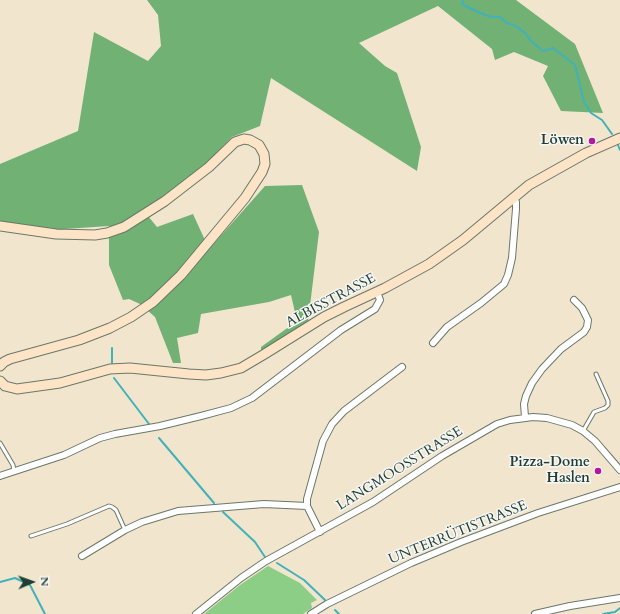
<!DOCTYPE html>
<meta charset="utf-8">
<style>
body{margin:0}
#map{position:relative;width:620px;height:614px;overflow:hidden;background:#f2e5ce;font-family:Cardo,serif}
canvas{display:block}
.north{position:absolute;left:12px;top:562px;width:40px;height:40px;-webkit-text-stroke:3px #f6f6f2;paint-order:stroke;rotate:88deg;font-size:11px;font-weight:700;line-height:16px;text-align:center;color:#1f3d34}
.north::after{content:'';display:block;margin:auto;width:14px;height:18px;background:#1f3d34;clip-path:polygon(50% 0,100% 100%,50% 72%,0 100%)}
</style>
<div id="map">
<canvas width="620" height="614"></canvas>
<div class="north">N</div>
</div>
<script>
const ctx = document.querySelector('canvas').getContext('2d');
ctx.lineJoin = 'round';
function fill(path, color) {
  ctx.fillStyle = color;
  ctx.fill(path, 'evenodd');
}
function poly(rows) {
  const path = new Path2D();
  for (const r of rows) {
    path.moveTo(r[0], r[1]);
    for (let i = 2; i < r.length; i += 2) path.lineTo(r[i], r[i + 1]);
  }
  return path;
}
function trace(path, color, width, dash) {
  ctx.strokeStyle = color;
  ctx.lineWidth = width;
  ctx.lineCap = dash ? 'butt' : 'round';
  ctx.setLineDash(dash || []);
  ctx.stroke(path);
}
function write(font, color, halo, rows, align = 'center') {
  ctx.font = font + ' Cardo,serif';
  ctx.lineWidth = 3;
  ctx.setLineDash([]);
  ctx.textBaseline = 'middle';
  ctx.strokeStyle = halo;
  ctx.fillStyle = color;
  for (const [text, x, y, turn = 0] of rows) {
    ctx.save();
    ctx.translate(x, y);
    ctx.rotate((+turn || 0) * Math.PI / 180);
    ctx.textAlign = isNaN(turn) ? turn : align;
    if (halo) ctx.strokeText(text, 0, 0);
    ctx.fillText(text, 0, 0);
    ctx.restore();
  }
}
fill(poly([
 [268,566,300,583,317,600,311,603,312,608,303,614,204,614,240,585]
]), '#8cce86');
fill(poly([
 [147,0,516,0,575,44,603,113,561,111,543,76,548,66,514,52,495,60,492,49,438,6,359,43,385,66,397,73,421,147,417,171,271,78,260,126,232,137,207,163,144,211,157,227,193,214,209,249,265,186,302,185,319,232,308,322,261,353,261,347,297,321,291,295,269,302,201,314,198,333,177,338,181,363,173,363,155,317,140,304,129,299,123,300,109,265,109,226,50,230,0,221,0,164,78,131,94,32,148,61,161,46,158,15]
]), '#71b173');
trace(poly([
 [463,0,462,4,478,12,491,17,500,17,507,23,516,26,526,34,531,41,543,51,553,48,575,65,584,102,591,113,602,120,612,134],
 [618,145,620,150],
 [112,348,112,363],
 [114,378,149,424],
 [159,438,214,503],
 [223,512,255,542,265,557],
 [277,563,304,580,325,600],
 [0,582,15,578,30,585,45,614],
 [335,610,339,614],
 [603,614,615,612,620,608]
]), '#41b1ba', 2);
const service = poly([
 [583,431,594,412,605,408,608,405,608,401,596,374],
 [0,443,13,465,14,471],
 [31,536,67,524,109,506,112,507,116,510,125,530]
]);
const minor = poly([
 [433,343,447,327,481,303,504,284,508,275,512,258,516,209,516,202,513,198],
 [525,417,524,404,526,396,532,383,542,369,561,349,584,332,587,327,588,320,582,308,574,300],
 [0,476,64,455,100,438,115,434,160,426,201,416,231,408,252,398,341,330,375,309,380,300,377,292],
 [320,532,307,506,307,499,323,441,332,424,344,411,402,367],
 [82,556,125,530,142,522,178,511,264,504,307,506],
 [196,614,241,578,266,561,373,502,442,456,497,424,510,420,533,417,547,418,572,425,583,431,595,441,620,470],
 [311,614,327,604,411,563,461,542,538,513,620,487],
 [535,614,570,606,620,598]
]);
const secondary = poly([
 [0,226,56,234,95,235,107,233,124,227,165,201,209,167,235,142,244,139,250,140,259,145,264,154,265,164,262,172,245,198,181,275,153,302,131,317,110,328,79,340,10,359,4,362,0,366],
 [0,381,5,386,17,389,60,383,110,369,130,368,189,374,206,375,221,373,241,368,263,355,324,317,344,307,385,288,429,264,463,240,529,185,586,153,620,138]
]);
trace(service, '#69786a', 5);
trace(minor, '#69786a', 8);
trace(secondary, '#69786a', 11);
trace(service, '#fff', 3);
trace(minor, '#fff', 6);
trace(secondary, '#fee4c6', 9);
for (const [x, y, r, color] of [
 [592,141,4,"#b5179e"],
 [598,471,4,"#b5179e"]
]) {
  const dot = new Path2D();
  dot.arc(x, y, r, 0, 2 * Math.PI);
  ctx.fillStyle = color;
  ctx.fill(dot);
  trace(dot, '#f6f6f2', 1.5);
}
write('bold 14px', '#1f3d34', '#f6f6f2', [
 ["Löwen",584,141],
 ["Pizza-Dome",590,463],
 ["Haslen",590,479]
], 'right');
write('14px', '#1f3d34', '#f6f6f2', [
 ["ALBISSTRASSE",331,301,-28],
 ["LANGMOOSSTRASSE",400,469,-32],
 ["UNTERRÜTISTRASSE",458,533,-22]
]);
</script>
